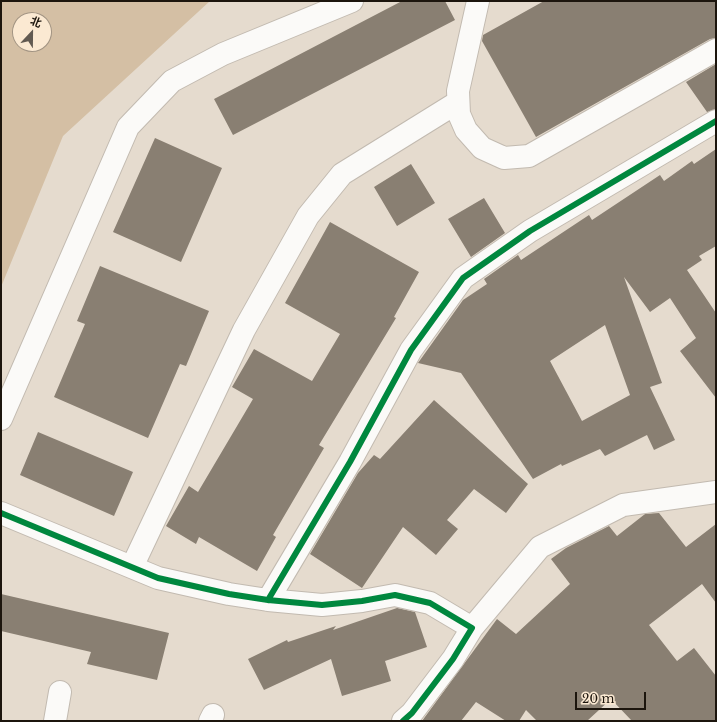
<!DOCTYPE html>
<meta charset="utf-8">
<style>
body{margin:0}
#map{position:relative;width:717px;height:722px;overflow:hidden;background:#e5dbce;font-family:"Libre Baskerville","Noto Sans SC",serif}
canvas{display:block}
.frame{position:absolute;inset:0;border:2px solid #1c150d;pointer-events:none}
.north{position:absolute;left:12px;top:12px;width:40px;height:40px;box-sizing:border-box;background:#fbe9d2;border:1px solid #a29483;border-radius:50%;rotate:22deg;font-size:11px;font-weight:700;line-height:16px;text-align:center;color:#1c150d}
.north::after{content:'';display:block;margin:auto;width:14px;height:18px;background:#625a51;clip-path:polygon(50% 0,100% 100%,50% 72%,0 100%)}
.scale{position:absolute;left:575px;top:692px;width:71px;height:18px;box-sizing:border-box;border:2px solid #1c150d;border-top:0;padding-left:5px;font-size:12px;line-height:14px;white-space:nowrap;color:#1c150d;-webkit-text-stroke:3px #fbe9d2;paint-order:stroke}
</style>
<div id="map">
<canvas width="717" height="722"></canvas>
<div class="frame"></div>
<div class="north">北</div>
<div class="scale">20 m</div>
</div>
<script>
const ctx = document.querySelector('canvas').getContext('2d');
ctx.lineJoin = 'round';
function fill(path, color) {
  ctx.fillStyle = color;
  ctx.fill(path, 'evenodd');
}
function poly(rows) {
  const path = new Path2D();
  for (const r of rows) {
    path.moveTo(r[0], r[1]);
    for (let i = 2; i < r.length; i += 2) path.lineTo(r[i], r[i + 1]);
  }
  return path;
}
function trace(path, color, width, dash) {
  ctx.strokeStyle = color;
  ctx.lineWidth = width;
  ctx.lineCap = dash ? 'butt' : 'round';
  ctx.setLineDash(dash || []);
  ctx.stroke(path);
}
fill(poly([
 [1,1,210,1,63,136,1,287],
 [20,20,44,20,44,44,20,44]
]), '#d4bfa4');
fill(poly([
 [402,1,445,1,455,20,233,135,214,99],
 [544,1,716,1,716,38,710,39,536,137,482,41,483,35],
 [716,64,716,109,707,112,686,82],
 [155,138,222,168,181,262,113,232],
 [716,149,716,246,699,256,702,260,687,270,716,313,716,398,680,351,696,338,670,298,650,312,624,277,662,383,650,387,675,440,654,450,647,435,605,456,600,449,562,466,561,464,533,479,461,373,418,363,463,300,487,284,484,279,518,255,521,260,589,215,592,220,660,175,664,181,692,161,694,164],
 [605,325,630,395,582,421,550,361],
 [411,164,435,203,397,226,374,187],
 [484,198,505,233,471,257,448,219],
 [330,222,419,272,394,317,396,318,319,445,324,448,273,535,276,537,257,571,199,537,196,544,166,526,189,486,198,492,253,399,232,387,254,349,312,381,340,334,285,303],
 [100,266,209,311,186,366,180,364,148,438,54,397,85,324,77,321],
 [434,400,528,484,506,513,474,489,447,520,458,529,436,555,403,527,362,588,310,554,358,473,374,455,380,459],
 [38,432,133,472,114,516,20,475],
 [659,513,686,547,716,524,716,603,702,584,649,625,677,661,694,648,716,676,716,721,632,721,611,699,587,721,537,721,526,710,519,721,506,721,476,702,461,721,422,721,497,619,516,634,570,584,551,559,566,548,609,526,617,536,645,514],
 [1,594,169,633,157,680,87,664,91,652,1,631],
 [397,608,415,612,427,647,385,661,391,681,342,696,331,659,264,690,248,659,287,640,288,642,336,626,333,630]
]), '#897f72');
const minor = poly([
 [478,1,458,91,459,114,466,130,482,148,504,158,529,156,716,50],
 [1,419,128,127,172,81,223,54,352,1],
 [1,513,158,578,229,594,268,600,322,605,362,601,395,595,430,603,472,628,453,659,412,713,403,721],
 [132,567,244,330,308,216,342,174,458,102],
 [268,600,350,462,411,350,463,278,530,231,716,121],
 [472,628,540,547,623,505,716,492],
 [55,721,60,692],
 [210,721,213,715]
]);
trace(minor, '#c2bab0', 24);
trace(minor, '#fbfaf8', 22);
trace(poly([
 [1,513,158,578,229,594,268,600,322,605,362,601,395,595,430,603,472,628,453,659,412,713,403,721],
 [268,600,350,462,411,350,463,278,530,231,716,121]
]), '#00873e', 6);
</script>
